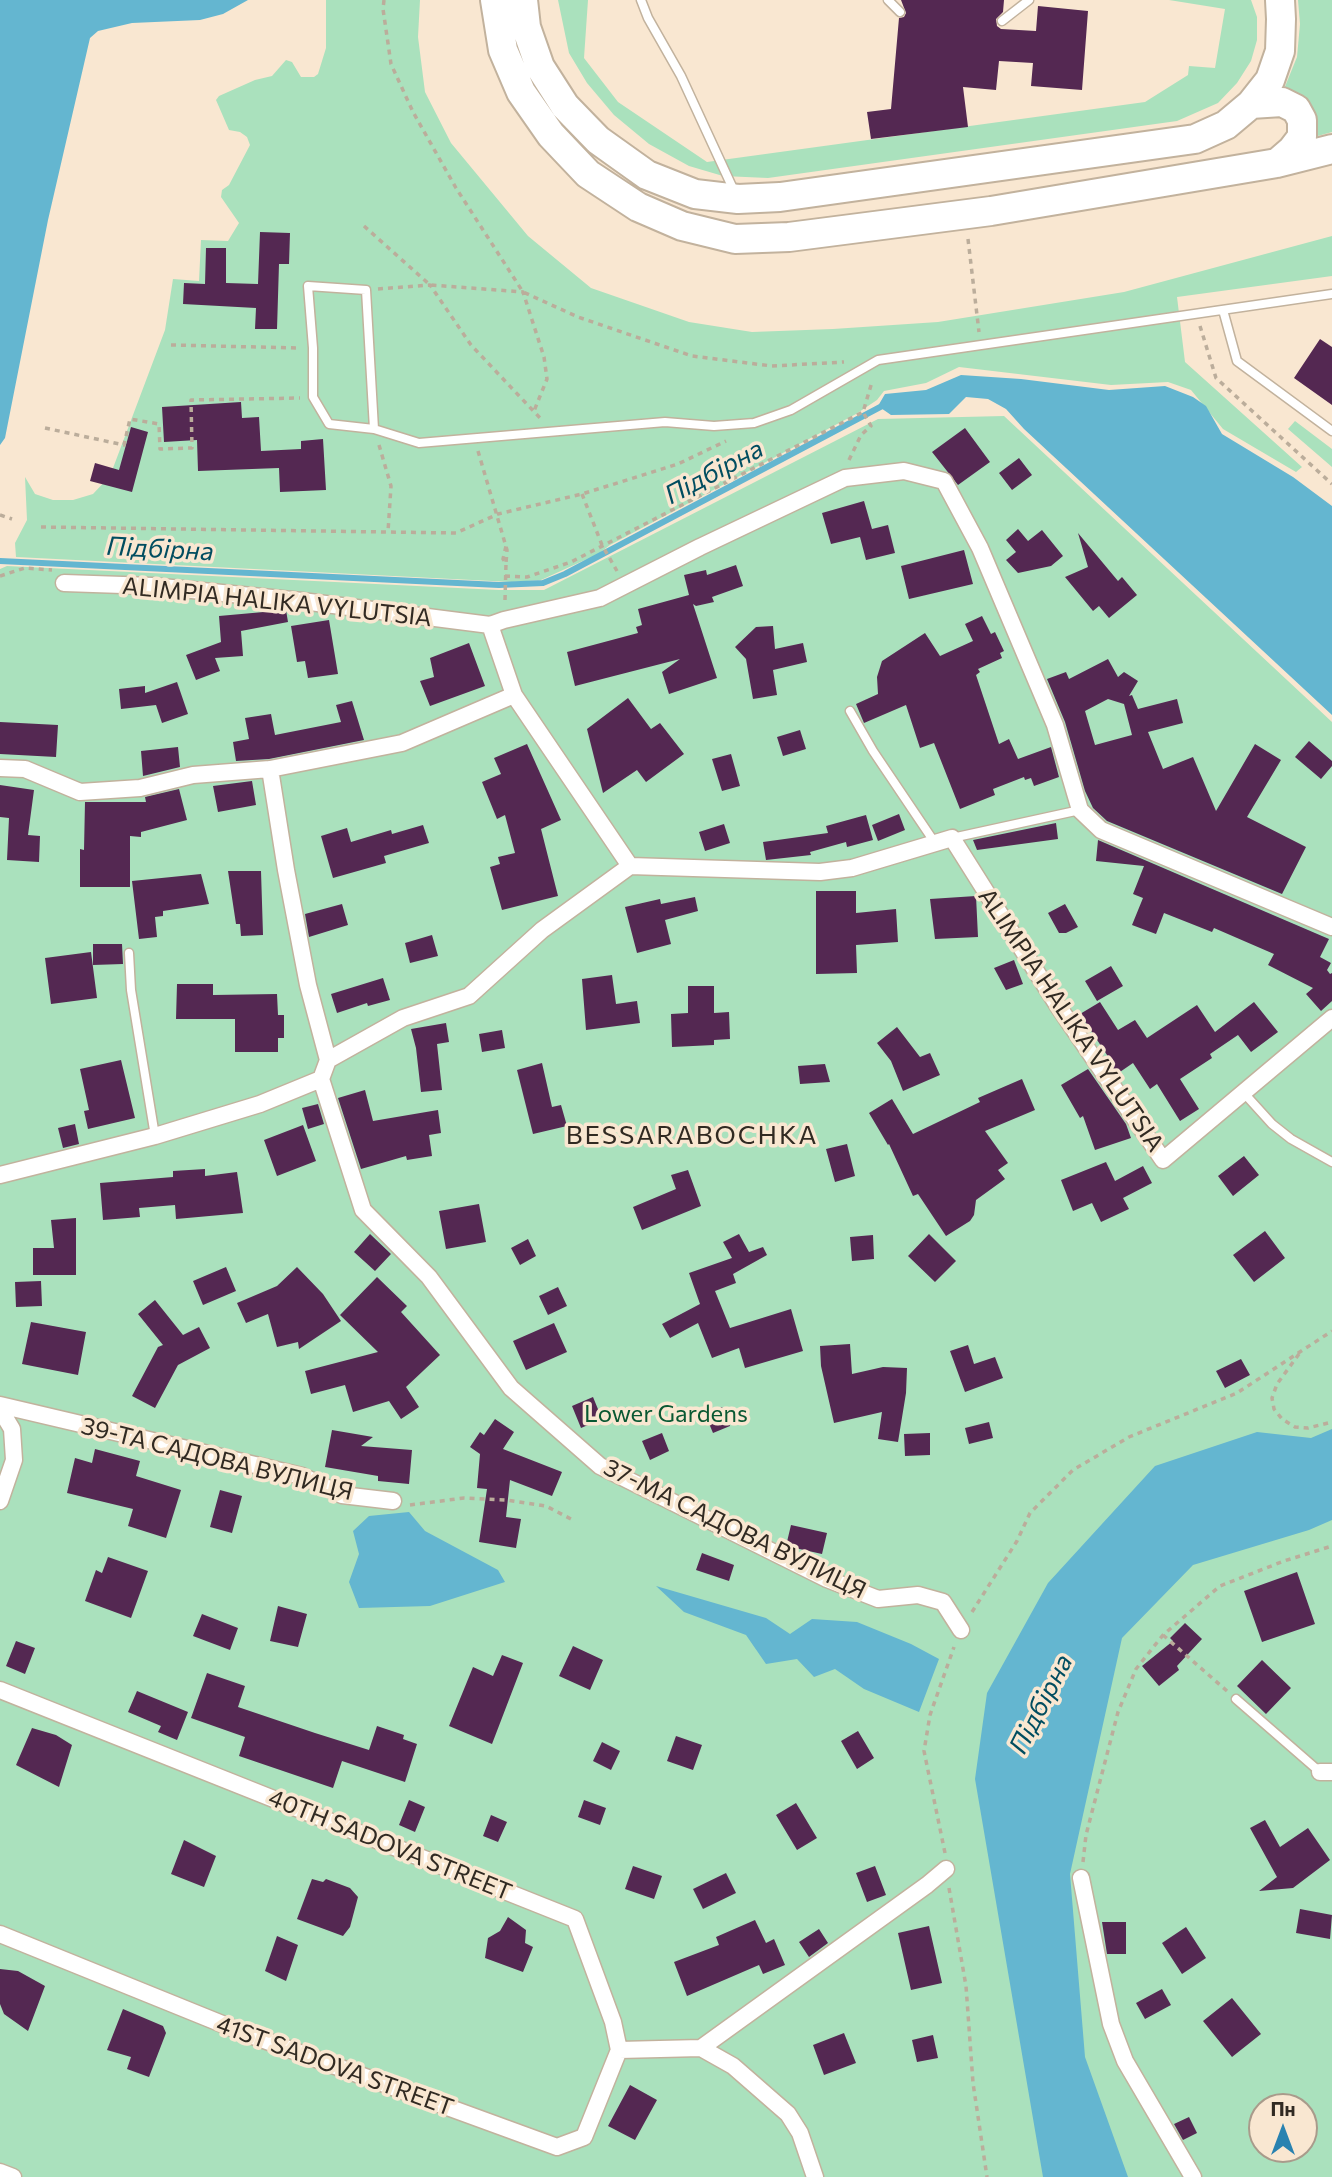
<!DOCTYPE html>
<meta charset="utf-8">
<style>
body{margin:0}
#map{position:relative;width:1332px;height:2177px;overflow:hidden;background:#f9e7d1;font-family:Commissioner,sans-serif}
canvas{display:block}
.north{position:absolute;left:1248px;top:2093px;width:70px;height:70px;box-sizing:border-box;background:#f9e7d1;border:2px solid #a99b8b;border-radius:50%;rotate:0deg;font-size:19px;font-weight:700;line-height:28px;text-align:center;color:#312a22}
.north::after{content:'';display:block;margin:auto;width:24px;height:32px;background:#2982b0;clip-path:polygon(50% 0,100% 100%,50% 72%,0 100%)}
</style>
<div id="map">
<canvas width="1332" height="2177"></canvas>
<div class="north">Пн</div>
</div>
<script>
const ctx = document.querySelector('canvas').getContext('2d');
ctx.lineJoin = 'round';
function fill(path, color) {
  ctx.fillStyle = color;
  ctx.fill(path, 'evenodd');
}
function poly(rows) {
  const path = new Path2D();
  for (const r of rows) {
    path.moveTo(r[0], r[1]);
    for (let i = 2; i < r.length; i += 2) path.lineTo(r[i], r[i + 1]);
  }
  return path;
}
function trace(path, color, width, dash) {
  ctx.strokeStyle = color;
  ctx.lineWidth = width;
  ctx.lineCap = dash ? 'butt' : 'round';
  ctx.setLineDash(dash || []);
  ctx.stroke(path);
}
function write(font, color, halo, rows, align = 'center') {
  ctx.font = font + ' Commissioner,sans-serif';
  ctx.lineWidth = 7;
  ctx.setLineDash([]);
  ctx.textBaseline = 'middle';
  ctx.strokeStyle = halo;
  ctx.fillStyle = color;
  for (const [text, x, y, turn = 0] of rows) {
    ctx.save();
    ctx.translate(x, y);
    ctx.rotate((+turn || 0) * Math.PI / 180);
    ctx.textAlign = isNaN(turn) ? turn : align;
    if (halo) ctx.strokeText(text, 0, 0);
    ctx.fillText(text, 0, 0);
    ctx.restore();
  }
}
fill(poly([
 [326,0,420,0,418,37,425,92,451,143,528,236,591,288,689,322,752,332,833,329,938,322,1124,292,1332,236,1332,276,1177,297,1185,362,1302,467,1296,472,1223,429,1191,390,1168,382,1111,385,959,367,926,383,884,391,877,400,856,414,610,545,598,554,541,580,512,582,16,557,15,543,27,520,25,477,35,494,53,500,73,500,93,494,110,476,165,330,173,279,199,281,201,240,228,241,239,223,221,197,222,190,229,185,250,145,247,137,240,132,229,130,216,100,219,96,255,80,272,76,286,60,292,62,301,77,314,77,318,74,326,48],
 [558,0,588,0,584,58,618,102,707,162,1145,102,1188,75,1189,66,1215,68,1225,9,1169,0,1251,0,1257,17,1257,40,1251,61,1237,83,1218,103,1177,121,768,178,723,176,689,166,649,144,614,115,587,83,569,53],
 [1298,0,1332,0,1332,132,1314,137,1284,89,1297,57,1300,24],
 [1004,416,1332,722,1332,2177,0,2177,0,569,7,566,499,590,544,590,878,419],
 [1262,2107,1304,2107,1304,2149,1262,2149],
 [1295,421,1332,449,1332,467,1288,429]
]), '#aae1bd');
fill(poly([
 [0,0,248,0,223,14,200,20,132,23,98,31,90,38,48,220,5,438,0,445],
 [961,375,1021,379,1109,390,1165,386,1193,397,1206,406,1222,434,1293,477,1332,506,1332,715,1024,429,1006,409,988,399,966,397,949,414,891,415,878,406,885,394,926,390],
 [1332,1429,1332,1520,1309,1530,1193,1565,1122,1638,1070,1874,1085,2057,1128,2177,1043,2177,975,1779,987,1693,1048,1583,1155,1466,1257,1432,1311,1438],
 [409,1512,425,1531,498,1570,505,1582,430,1606,359,1608,349,1582,359,1554,353,1531,369,1516],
 [656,1586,766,1618,790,1634,812,1619,857,1622,911,1644,939,1659,919,1712,864,1689,835,1669,814,1677,797,1659,766,1664,746,1635,684,1612]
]), '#64b6d0');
trace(poly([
 [0,561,499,585,543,583,565,574,884,405]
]), '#64b6d0', 6);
fill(poly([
 [901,0,1004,0,1003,12,996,19,997,26,1001,29,1036,31,1038,6,1088,11,1082,90,1031,86,1033,63,999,61,996,90,963,87,968,127,871,139,867,112,891,109,899,18,904,17,906,13],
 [260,232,290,233,289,264,279,264,277,329,255,329,256,308,183,304,184,283,205,284,206,248,226,248,226,283,258,284],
 [1320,339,1332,347,1332,405,1294,378],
 [241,402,242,418,259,417,261,451,301,449,301,441,323,439,326,490,280,492,279,468,198,471,197,440,164,442,162,407],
 [131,427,148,432,132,492,90,481,95,463,119,470],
 [965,428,990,462,958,485,932,452],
 [1019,458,1032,475,1012,490,999,473],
 [864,501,872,529,888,525,895,553,866,560,860,537,831,544,822,513],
 [1018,529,1028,541,1042,530,1063,556,1051,566,1018,573,1006,560,1016,552,1006,540],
 [1078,533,1118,581,1122,577,1137,595,1109,618,1099,606,1093,611,1065,577,1088,567],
 [964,550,973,584,909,599,901,566],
 [736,565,743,586,712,597,714,602,696,606,693,604,717,678,669,694,662,672,680,659,575,686,567,652,638,633,636,627,642,625,638,609,689,595,684,575,706,570,707,575],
 [286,610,288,622,241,631,243,656,215,658,220,671,196,680,186,655,221,642,219,616],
 [982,616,991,634,995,632,1004,651,1000,653,1002,658,978,669,980,672,976,675,999,744,1009,739,1018,759,1051,747,1059,777,1034,786,1031,778,1025,780,1024,777,993,789,995,795,960,809,934,743,920,748,906,705,864,723,856,704,878,694,877,677,882,661,925,633,940,656,973,641,965,624],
 [329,620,338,674,308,678,305,661,297,662,291,626],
 [773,626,775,649,803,643,807,662,773,670,777,695,753,699,746,659,735,647,756,627],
 [469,643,485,686,430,706,420,681,434,677,430,658],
 [1108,659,1118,677,1124,672,1138,681,1129,696,1132,695,1138,709,1177,699,1183,723,1148,732,1163,769,1193,757,1216,811,1255,744,1281,760,1247,817,1306,847,1282,894,1107,821,1093,808,1085,791,1065,722,1047,679,1066,672,1069,679],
 [1108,699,1124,704,1132,735,1095,745,1085,711],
 [177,682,188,714,162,723,156,705,121,709,119,689,145,686,145,693],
 [628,698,651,729,660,723,684,754,646,782,637,770,603,793,587,729],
 [352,701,364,740,269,759,236,761,233,742,249,739,245,718,271,714,275,735,341,722,336,705],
 [0,722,58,725,56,757,0,754],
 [800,730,806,749,783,756,777,737],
 [1309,741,1332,761,1332,766,1321,779,1295,757],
 [527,744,561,820,541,829,558,896,502,910,490,867,500,864,498,857,515,853,505,815,497,819,482,782,501,774,494,758],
 [178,747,180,767,143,776,141,751],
 [731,754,740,786,722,791,712,759],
 [252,781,256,805,218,812,213,786],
 [0,785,34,790,28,835,40,836,39,862,7,860,9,818,0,817],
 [179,789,187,820,141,832,141,837,130,836,130,887,80,887,80,849,84,850,85,802,146,802,145,797],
 [899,814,905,830,878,841,872,825],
 [866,815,873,840,847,847,846,842,810,852,811,855,766,860,763,842,828,833,826,826],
 [1056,823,1058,839,977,850,973,840],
 [724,824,730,843,705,851,699,832],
 [423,825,429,843,384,856,386,863,333,878,321,836,347,828,351,842,391,830,392,834],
 [1098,840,1329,939,1320,957,1331,963,1327,970,1330,974,1332,973,1332,1001,1321,1011,1306,994,1313,988,1268,965,1274,954,1214,928,1212,932,1164,913,1156,934,1132,925,1143,898,1133,894,1144,866,1096,861],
 [228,871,261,871,263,935,241,936,240,924,236,924],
 [201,874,209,904,163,911,163,916,155,917,157,937,139,939,132,881],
 [816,891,856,891,856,913,896,909,898,942,856,945,857,973,816,974],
 [976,896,978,937,935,939,930,899],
 [695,897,698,911,665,920,671,944,637,953,625,907,660,899,661,904],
 [342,904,348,925,309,937,305,914],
 [1065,904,1078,927,1066,933,1059,933,1048,913],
 [432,935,438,956,410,963,405,943],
 [93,944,122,944,123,964,93,965],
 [91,952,97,998,51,1004,45,958],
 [1014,960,1023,984,1006,990,994,968],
 [1111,966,1123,986,1097,1001,1085,981],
 [612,975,616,1004,637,1001,640,1023,586,1030,582,979],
 [383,978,390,1000,368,1006,367,1003,337,1013,331,994],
 [177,984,213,984,213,995,277,994,278,1015,284,1015,284,1038,278,1038,278,1052,235,1052,235,1019,176,1019],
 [688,986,714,986,714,1013,729,1012,730,1039,714,1040,714,1045,672,1047,671,1014,688,1013],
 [1100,1002,1118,1030,1135,1020,1147,1038,1197,1005,1215,1032,1254,1002,1278,1032,1251,1052,1238,1035,1210,1054,1212,1058,1180,1079,1199,1109,1180,1121,1157,1084,1150,1089,1133,1063,1117,1074,1107,1059,1109,1058,1080,1014],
 [446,1023,449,1042,437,1044,442,1090,421,1092,416,1048,411,1029],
 [897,1027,920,1057,930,1053,940,1075,903,1091,891,1061,877,1043],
 [502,1030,505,1048,482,1052,479,1034],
 [121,1060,135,1118,88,1129,84,1111,89,1110,80,1069],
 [542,1063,552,1107,561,1105,567,1126,533,1134,517,1070],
 [825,1064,830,1082,800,1084,798,1066],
 [1088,1069,1126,1124,1131,1138,1095,1150,1083,1116,1080,1118,1061,1085],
 [1022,1079,1035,1110,985,1131,1008,1163,998,1170,1005,1179,976,1200,974,1215,970,1221,946,1236,918,1194,913,1196,889,1144,888,1145,869,1113,892,1099,913,1134,980,1102,978,1098],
 [365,1090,373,1121,438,1110,441,1133,429,1135,432,1156,407,1160,406,1156,361,1169,338,1098],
 [318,1104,324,1124,308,1129,302,1108],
 [75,1124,79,1144,63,1148,58,1128],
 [303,1125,316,1161,277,1176,264,1140],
 [847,1144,855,1176,835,1182,826,1149],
 [1244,1156,1259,1175,1233,1196,1218,1176],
 [1106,1162,1115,1181,1143,1166,1152,1183,1123,1198,1129,1209,1101,1222,1092,1203,1073,1211,1061,1180],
 [205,1169,205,1176,237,1172,243,1213,176,1219,175,1205,139,1208,140,1217,103,1220,100,1183,173,1177,173,1171],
 [688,1170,701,1206,642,1230,633,1207,676,1189,671,1175],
 [479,1204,486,1242,446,1249,439,1211],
 [76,1218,76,1275,33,1275,33,1248,54,1248,51,1220],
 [1265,1231,1285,1258,1254,1282,1233,1255],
 [370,1234,391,1254,375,1271,354,1252],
 [739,1234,749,1252,763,1247,767,1255,733,1274,736,1283,715,1291,730,1328,791,1309,803,1351,745,1368,739,1348,712,1358,698,1323,670,1338,662,1324,700,1304,689,1273,732,1258,723,1242],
 [929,1234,956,1261,935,1282,908,1256],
 [873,1235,874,1259,852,1261,850,1237],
 [528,1239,536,1256,520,1265,511,1248],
 [226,1267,236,1291,203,1305,193,1281],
 [297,1267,323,1294,341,1321,299,1349,298,1342,277,1347,268,1314,246,1323,237,1303,277,1286],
 [377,1277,407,1306,401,1312,440,1355,406,1387,419,1407,401,1419,389,1401,353,1412,345,1385,311,1394,305,1371,378,1352,340,1315],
 [41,1281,42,1306,16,1307,15,1282],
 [558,1287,567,1306,548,1315,539,1296],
 [155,1300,183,1335,199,1327,210,1348,178,1365,155,1408,132,1396,158,1347,163,1345,138,1314],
 [31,1322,86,1332,78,1375,22,1364],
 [554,1323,567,1352,526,1370,513,1341],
 [850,1344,852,1374,883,1367,907,1368,906,1393,898,1442,878,1439,882,1412,834,1423,821,1366,820,1346],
 [968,1345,974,1364,995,1357,1003,1378,965,1392,950,1351],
 [1241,1359,1250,1375,1225,1388,1216,1371],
 [593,1397,602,1419,581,1428,572,1406],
 [722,1407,730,1426,713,1433,705,1414],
 [495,1419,514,1432,503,1449,562,1472,552,1496,510,1480,506,1517,521,1519,516,1548,479,1542,487,1489,477,1488,480,1454,470,1447,480,1432,484,1435],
 [989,1422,993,1438,969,1444,965,1428],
 [332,1430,373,1437,361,1446,412,1450,409,1484,378,1481,378,1476,325,1467],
 [662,1433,669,1451,650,1460,642,1441],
 [930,1433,930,1455,905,1456,904,1434],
 [95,1449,140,1461,136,1476,181,1490,166,1538,128,1526,133,1509,67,1493,75,1458,92,1463],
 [220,1490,242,1496,232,1533,210,1527],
 [791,1525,827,1533,822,1554,786,1546],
 [702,1553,734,1565,729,1581,696,1570],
 [108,1557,148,1571,131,1618,85,1601,96,1570,102,1573],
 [1297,1572,1315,1624,1262,1642,1244,1591],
 [278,1606,307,1614,298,1647,270,1641],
 [202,1614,238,1628,230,1650,193,1636],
 [1185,1623,1202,1639,1177,1666,1179,1670,1159,1686,1142,1666,1173,1641,1170,1638],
 [16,1641,35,1648,25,1674,6,1666],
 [573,1646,603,1660,590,1690,559,1676],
 [502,1655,523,1663,492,1744,449,1726,473,1667,493,1676],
 [1262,1660,1291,1688,1266,1714,1237,1686],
 [207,1673,245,1686,238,1707,315,1733,369,1750,377,1726,404,1735,403,1739,417,1744,405,1782,342,1761,333,1788,239,1756,245,1737,191,1718],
 [137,1691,188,1712,177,1740,158,1732,161,1726,128,1712],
 [32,1728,56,1735,72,1745,59,1787,16,1765],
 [858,1731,874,1758,857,1769,841,1741],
 [676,1736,702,1745,693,1770,667,1761],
 [602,1742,620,1751,611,1770,593,1761],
 [409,1800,425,1807,415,1832,399,1825],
 [584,1800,606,1808,600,1825,578,1817],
 [796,1803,817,1838,797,1850,776,1815],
 [491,1815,507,1822,498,1842,483,1836],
 [1265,1820,1280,1847,1308,1828,1330,1860,1293,1888,1259,1891,1277,1877,1250,1828],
 [184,1840,216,1856,204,1887,171,1874],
 [633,1866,662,1876,654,1899,625,1889],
 [875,1866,886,1895,867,1902,856,1873],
 [726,1873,736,1893,703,1909,693,1889],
 [312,1879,323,1882,326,1879,350,1888,358,1897,350,1927,343,1936,297,1919],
 [1300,1909,1332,1915,1330,1939,1296,1933],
 [508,1917,526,1930,525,1943,533,1947,523,1972,485,1958,488,1938,500,1931],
 [755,1920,766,1943,774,1939,785,1965,763,1974,759,1965,687,1996,674,1962,719,1945,716,1937],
 [1102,1922,1126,1922,1126,1954,1107,1954],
 [929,1926,942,1983,911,1990,898,1933],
 [1186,1927,1206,1958,1182,1974,1162,1943],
 [819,1929,828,1943,809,1957,799,1942],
 [277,1936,298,1945,286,1981,265,1971],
 [0,1969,18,1971,45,1986,28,2031,4,2014,0,2004],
 [1162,1989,1171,2005,1145,2019,1136,2003],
 [1232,1998,1261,2034,1232,2057,1203,2021],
 [123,2009,163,2026,166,2033,149,2077,127,2069,131,2057,107,2050],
 [844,2033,856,2063,824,2075,813,2045],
 [933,2035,938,2058,917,2062,912,2040],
 [630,2085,657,2100,635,2140,608,2126],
 [1189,2117,1197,2133,1183,2140,1174,2124]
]), '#542852');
const service = poly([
 [641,0,648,18,681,76,735,193],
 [888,0,900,12],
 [1002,21,1029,0],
 [1223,310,1237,361,1332,431],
 [374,429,329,424,313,397,313,348,308,286,366,290,374,429,419,443,665,422,714,426,754,423,791,410,878,360,1332,294],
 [850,711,873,751,935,843],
 [952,838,1080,810],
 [129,953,131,990,155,1136],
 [1243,1092,1272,1124,1291,1139,1332,1162],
 [1236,1699,1320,1772]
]);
const minor = poly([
 [64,583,152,586,302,601,490,625,504,620,600,598,700,547,845,478,904,471,944,481,980,548,1055,725,1080,810,1101,830,1332,927],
 [490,625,514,695,630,866],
 [0,768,25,769,80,792,140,788,193,775,270,769,402,743,514,695],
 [270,769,286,870,308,985,328,1060],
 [321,1079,363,1210,429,1277,511,1388,600,1466,827,1579,878,1599,918,1595,943,1602,961,1630],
 [0,1175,155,1136,260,1104,321,1079,328,1060,403,1018,469,996,542,930,630,866,820,872,852,868,952,838,1058,1006,1163,1160,1332,1018],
 [0,1405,302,1476,342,1495,393,1501],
 [0,1409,12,1429,14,1460,0,1501],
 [0,1690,575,1919,613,2022,619,2050,701,2048,733,2066,788,2114,800,2133,815,2177],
 [1320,1772,1332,1772],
 [1081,1878,1111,2024,1125,2061,1193,2177],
 [0,1934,242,2032,557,2147,584,2137,619,2050],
 [701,2048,927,1885,946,1869],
 [0,2172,13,2177]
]);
const trunk = poly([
 [495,0,503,50,521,92,551,135,588,174,638,207,682,226,735,239,789,237,991,211,1277,163,1332,149],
 [523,0,526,27,540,67,565,106,598,140,647,175,695,194,738,199,780,197,1195,139,1226,125,1251,104,1270,80,1280,51,1281,19,1280,0],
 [1251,104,1282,102,1296,109,1302,120,1302,137,1292,150,1277,163]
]);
trace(service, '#c2b29d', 11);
trace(minor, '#c2b29d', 19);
trace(trunk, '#c2b29d', 32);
trace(poly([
 [384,0,383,9,391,64,413,112,456,188,523,292,578,317,692,356,772,366,844,362],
 [364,226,430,285,523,292,544,357,547,379,534,411],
 [968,239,979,332],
 [378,289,430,285,471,345,541,419],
 [1200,326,1216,378,1332,484],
 [171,345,300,348],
 [45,428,124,445,130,419,159,424,160,449,192,448,191,400,300,398],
 [379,445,391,486,388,532],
 [478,451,507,550,506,563],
 [849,460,861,435,871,426,863,412],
 [582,494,602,545,617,571],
 [0,515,12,519],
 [41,527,456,533,498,514,582,494,678,464,726,441],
 [0,576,25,568,52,570],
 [505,576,527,577,571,562,863,412,872,382],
 [505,600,506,563,503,559,506,546],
 [1299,1354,1277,1384,1272,1398,1274,1409,1282,1419,1295,1427,1308,1428,1332,1422],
 [410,1505,464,1498,506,1500,546,1506,571,1519],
 [972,1612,1017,1541,1030,1513,1073,1470,1129,1437,1237,1393,1332,1331],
 [1163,1635,1227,1691],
 [945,1853,924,1751,930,1715,954,1647],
 [1083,1862,1086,1835,1118,1712,1136,1669,1163,1635,1220,1586,1284,1561,1332,1546],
 [949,1888,966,1986,973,2083,987,2177]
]), '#bbad9b', 3.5, [5, 5]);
trace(service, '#fff', 8);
trace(minor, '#fff', 16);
trace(trunk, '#fff', 28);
write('24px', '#312a22', '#f9e7d1', [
 ["ALIMPIA HALIKA VYLUTSIA",277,602,6],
 ["ALIMPIA HALIKA VYLUTSIA",1071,1020,56],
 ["39-ТА САДОВА ВУЛИЦЯ",217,1459,14],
 ["37-МА САДОВА ВУЛИЦЯ",735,1529,26],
 ["40TH SADOVA STREET",390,1845,22],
 ["41ST SADOVA STREET",335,2066,20]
]);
write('24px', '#095832', '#f9e7d1', [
 ["Lower Gardens",666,1414]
]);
write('italic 26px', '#014d60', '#f9e7d1', [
 ["Підбірна",714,472,-28],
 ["Підбірна",160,549,3],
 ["Підбірна",1041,1704,-63]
]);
ctx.letterSpacing = '2px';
write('26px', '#312a22', '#f9e7d1', [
 ["BESSARABOCHKA",692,1135]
]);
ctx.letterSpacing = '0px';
</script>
